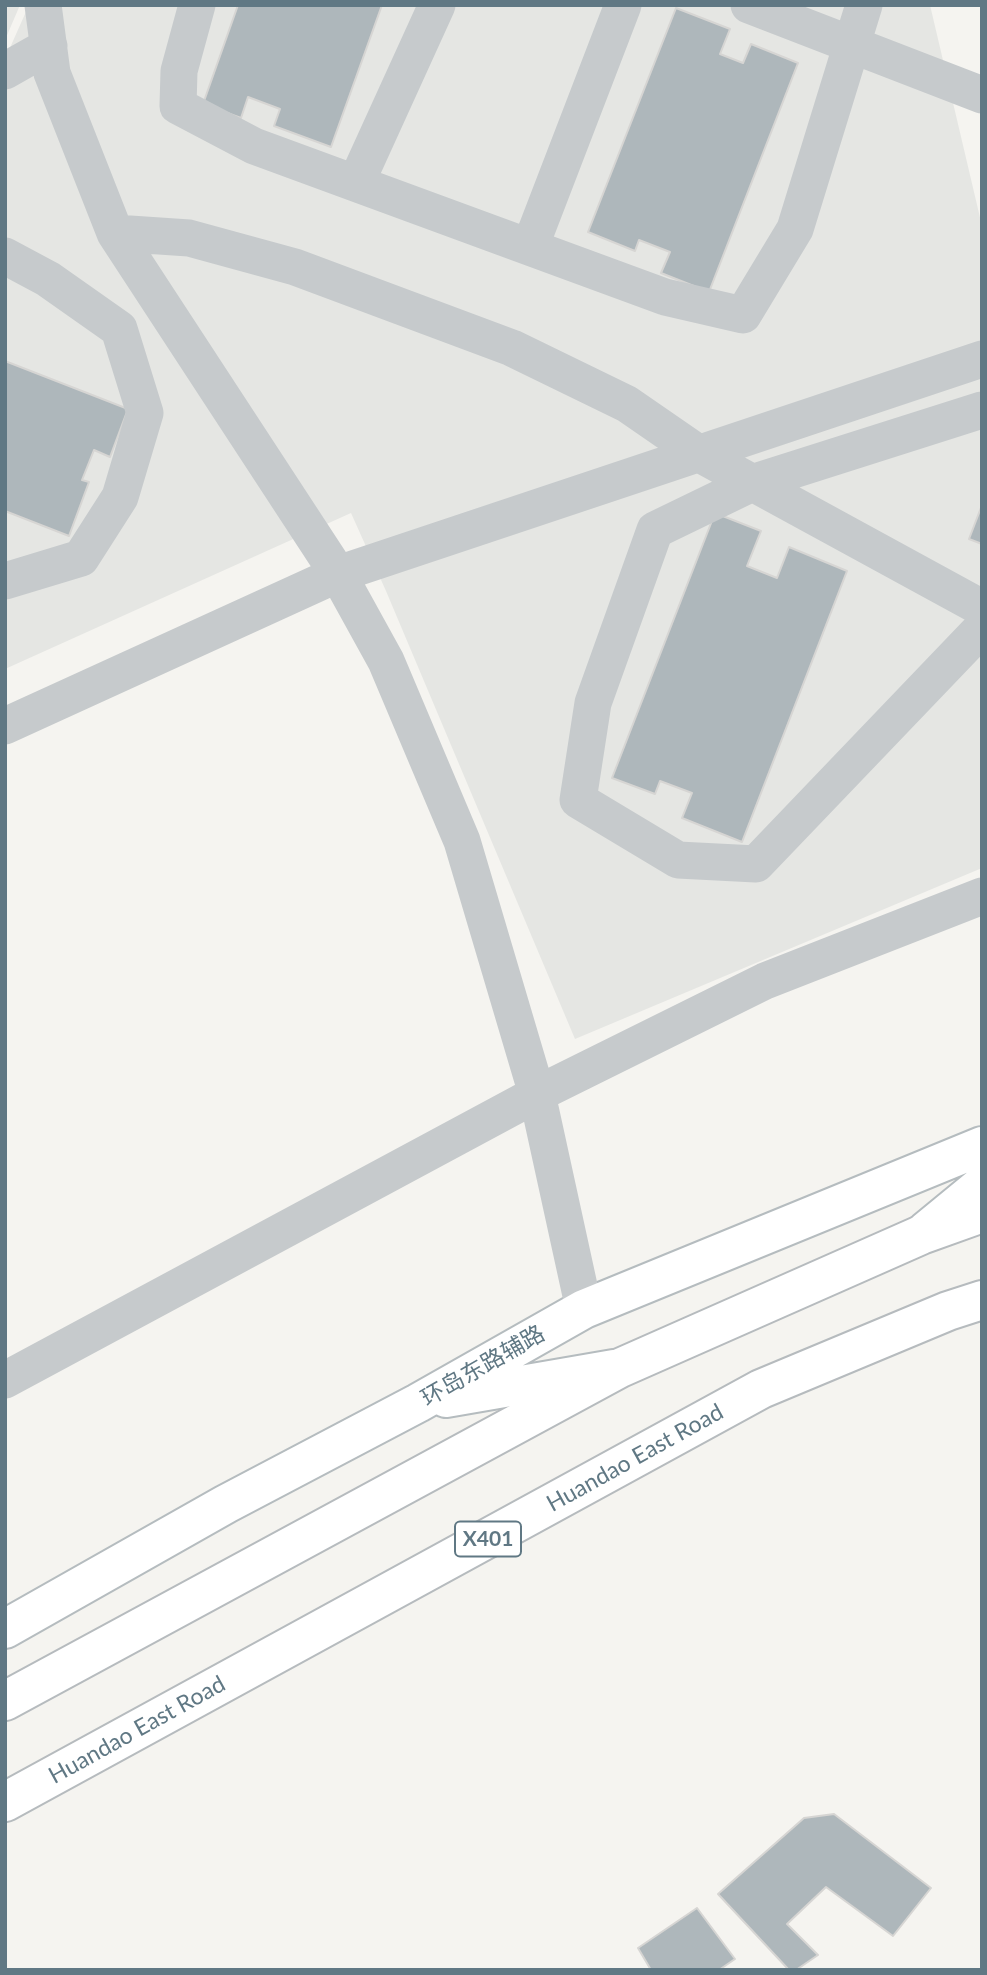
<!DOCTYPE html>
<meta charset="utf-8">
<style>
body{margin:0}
#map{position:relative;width:987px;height:1975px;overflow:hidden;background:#f5f4f0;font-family:Lato,sans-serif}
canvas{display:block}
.frame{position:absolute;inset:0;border:7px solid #607884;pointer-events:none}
</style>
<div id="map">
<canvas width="987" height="1975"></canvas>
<div class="frame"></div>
</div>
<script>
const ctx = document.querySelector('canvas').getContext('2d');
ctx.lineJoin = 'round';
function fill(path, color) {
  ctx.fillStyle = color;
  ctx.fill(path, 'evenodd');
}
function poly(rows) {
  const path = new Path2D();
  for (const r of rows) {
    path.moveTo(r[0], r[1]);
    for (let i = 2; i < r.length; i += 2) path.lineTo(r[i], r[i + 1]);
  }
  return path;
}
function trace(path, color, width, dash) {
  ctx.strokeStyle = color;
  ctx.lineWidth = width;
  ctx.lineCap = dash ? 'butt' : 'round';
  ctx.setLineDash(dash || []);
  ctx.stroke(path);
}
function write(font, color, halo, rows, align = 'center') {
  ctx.font = font + ' Lato,"Noto Sans SC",sans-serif';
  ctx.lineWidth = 7;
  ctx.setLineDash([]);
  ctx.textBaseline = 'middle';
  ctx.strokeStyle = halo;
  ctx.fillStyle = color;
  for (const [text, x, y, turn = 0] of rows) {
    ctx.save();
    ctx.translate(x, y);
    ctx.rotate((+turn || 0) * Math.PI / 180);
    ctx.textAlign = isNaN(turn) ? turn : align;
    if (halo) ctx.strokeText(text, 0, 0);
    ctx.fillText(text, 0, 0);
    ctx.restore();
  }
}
fill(poly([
 [5,5,20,5,5,40],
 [29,5,930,5,982,226,982,868,575,1039,386,591,351,513,5,669,5,59]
]), '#e5e6e3');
const building = poly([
 [238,5,382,5,331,147,274,126,280,109,248,97,241,118,203,104,238,5],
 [676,8,730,29,720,54,743,63,751,44,798,63,709,292,661,273,670,252,639,240,635,251,588,232,676,8],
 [5,361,128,409,110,457,94,450,82,480,89,482,69,536,5,511,5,361],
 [982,505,982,544,969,539,982,505],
 [715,513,761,531,747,566,777,578,789,547,847,571,742,842,682,818,692,793,660,781,655,794,612,778,715,513],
 [834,1814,931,1888,893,1936,826,1887,787,1924,818,1955,796,1970,789,1970,718,1894,804,1818,834,1814],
 [697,1908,735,1959,719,1970,651,1970,638,1948,697,1908]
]);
fill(building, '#aeb7bb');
trace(building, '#d6d5d3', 2);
const secondary = poly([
 [926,1231,982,1185],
 [446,1398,614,1369],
 [5,1629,226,1504,418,1403,584,1309,982,1146]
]);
const primary = poly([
 [5,1701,620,1368,921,1235,982,1213],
 [5,1802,761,1389,948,1311,982,1300]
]);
trace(secondary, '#b5bcbf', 42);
trace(primary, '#b6bbbe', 42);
trace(poly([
 [43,5,52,73,115,233,338,574,386,661,462,841,537,1094,584,1309],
 [197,5,179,71,178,106,254,146,665,297,743,315,795,229,864,5],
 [749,5,982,95],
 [5,71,49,46],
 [356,183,437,5],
 [115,233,189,238,295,267,512,348,627,404,698,453,982,608],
 [530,247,623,5],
 [5,256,48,279,119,329,145,413,120,497,81,558,5,581],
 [982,410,752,483,655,530,593,703,578,800,678,860,756,864,982,628],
 [5,726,338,574,982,359],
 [5,1380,537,1094,765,981,982,896]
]), '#c6cacc', 37);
trace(secondary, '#fff', 38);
trace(primary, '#fff', 38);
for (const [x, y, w] of [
 [488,1539,66]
]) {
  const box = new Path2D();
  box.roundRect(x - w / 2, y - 17.5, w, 35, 5);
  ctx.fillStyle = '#fff';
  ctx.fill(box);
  trace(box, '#607884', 2);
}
write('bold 21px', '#607884', null, [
 ["X401",488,1539]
]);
write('23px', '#607884', '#fff', [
 ["环岛东路辅路",483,1366,-30],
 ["Huandao East Road",635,1458,-29],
 ["Huandao East Road",137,1730,-29]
]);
</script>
